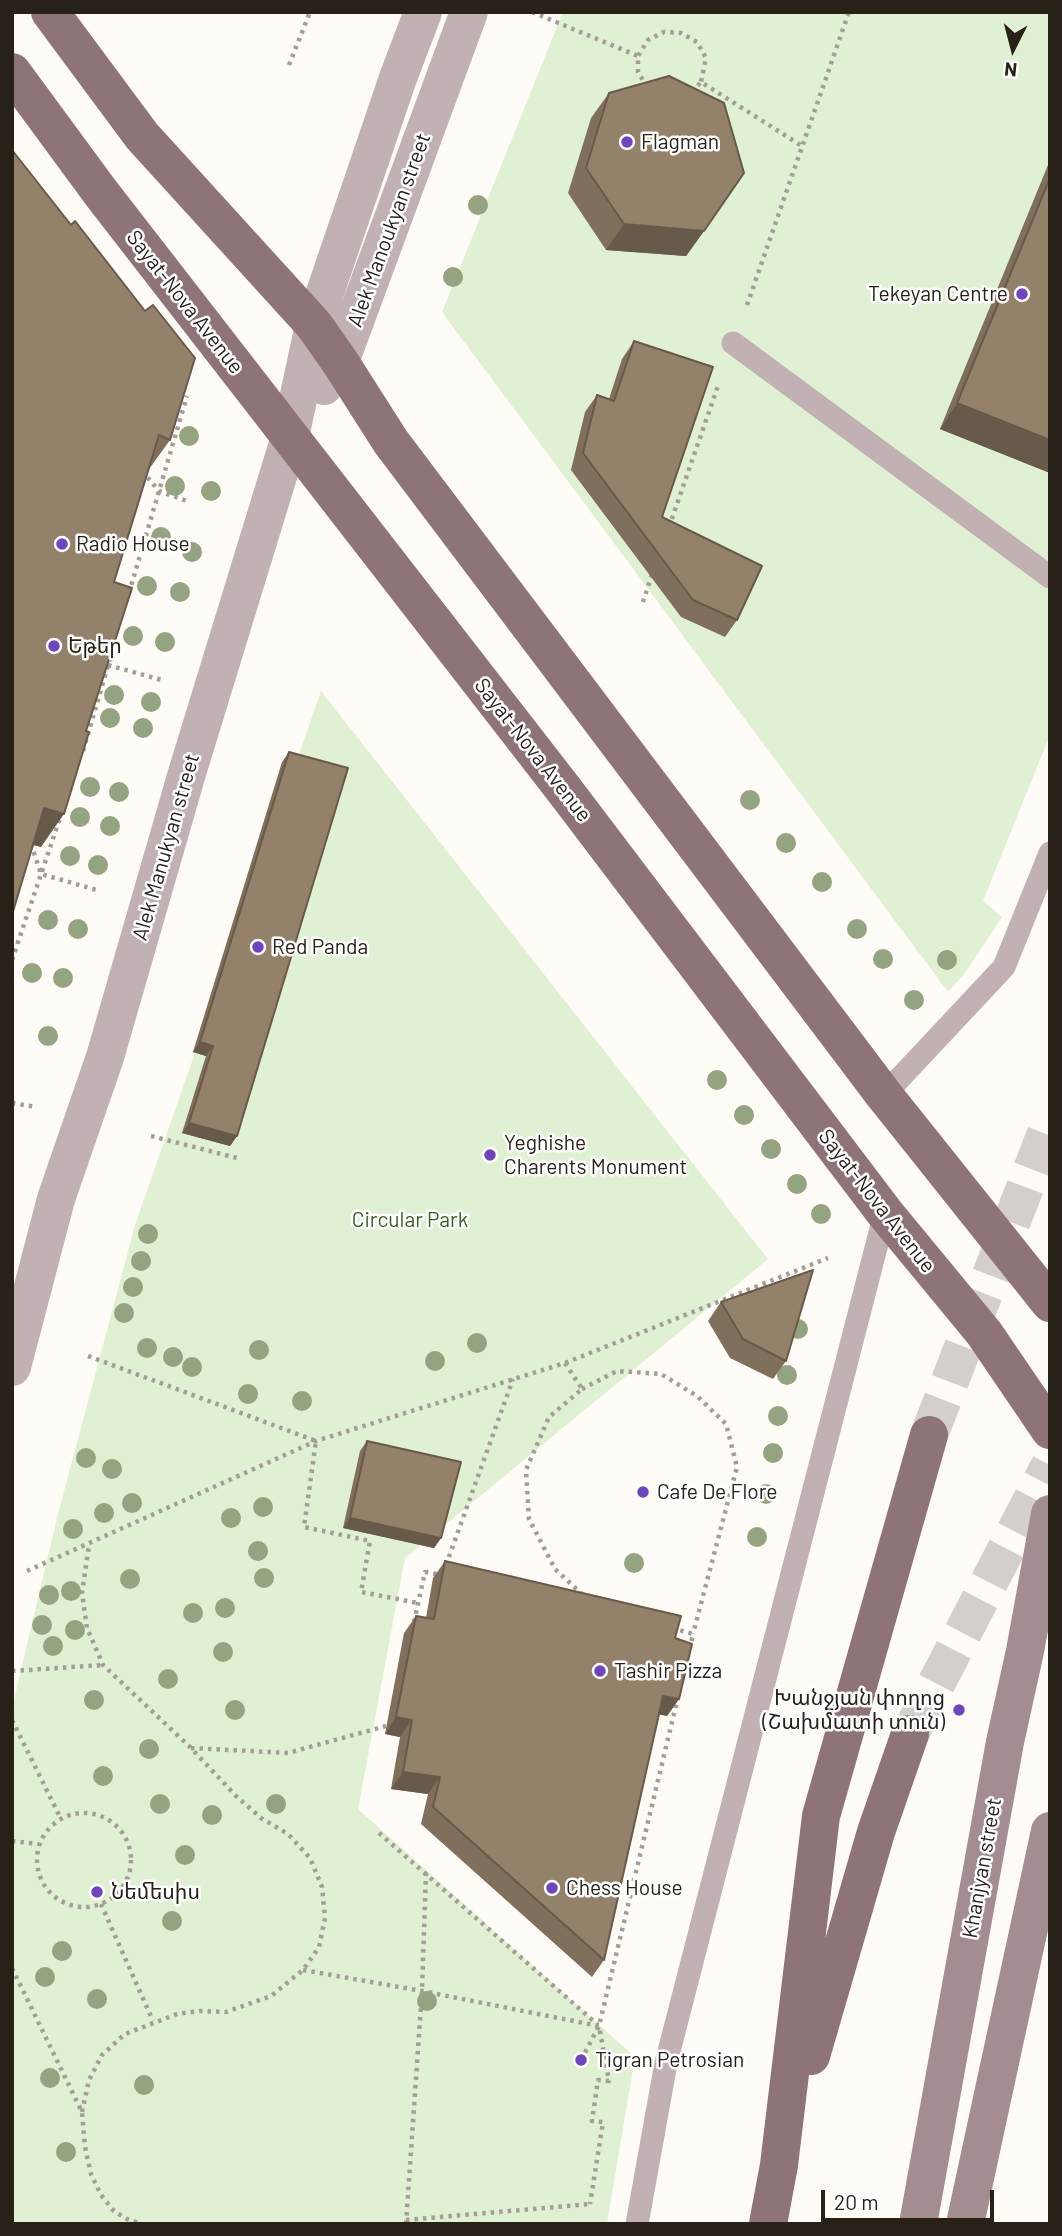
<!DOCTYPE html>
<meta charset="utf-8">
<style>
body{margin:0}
#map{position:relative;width:1062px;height:2236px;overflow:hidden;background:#fffbf6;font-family:Barlow,sans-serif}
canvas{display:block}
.frame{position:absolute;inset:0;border:14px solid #282118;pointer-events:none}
.north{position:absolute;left:978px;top:14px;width:70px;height:70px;-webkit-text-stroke:5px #fff;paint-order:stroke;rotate:186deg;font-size:19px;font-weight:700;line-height:28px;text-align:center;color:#282118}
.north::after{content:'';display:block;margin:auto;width:24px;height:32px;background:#282118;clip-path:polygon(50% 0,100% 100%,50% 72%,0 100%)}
.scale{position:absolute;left:821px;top:2190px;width:173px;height:32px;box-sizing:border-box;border:4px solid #282118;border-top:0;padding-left:9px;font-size:21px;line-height:24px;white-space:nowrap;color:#282118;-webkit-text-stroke:5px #fff;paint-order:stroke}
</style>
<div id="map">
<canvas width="1062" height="2236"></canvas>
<div class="frame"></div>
<div class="north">N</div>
<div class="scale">20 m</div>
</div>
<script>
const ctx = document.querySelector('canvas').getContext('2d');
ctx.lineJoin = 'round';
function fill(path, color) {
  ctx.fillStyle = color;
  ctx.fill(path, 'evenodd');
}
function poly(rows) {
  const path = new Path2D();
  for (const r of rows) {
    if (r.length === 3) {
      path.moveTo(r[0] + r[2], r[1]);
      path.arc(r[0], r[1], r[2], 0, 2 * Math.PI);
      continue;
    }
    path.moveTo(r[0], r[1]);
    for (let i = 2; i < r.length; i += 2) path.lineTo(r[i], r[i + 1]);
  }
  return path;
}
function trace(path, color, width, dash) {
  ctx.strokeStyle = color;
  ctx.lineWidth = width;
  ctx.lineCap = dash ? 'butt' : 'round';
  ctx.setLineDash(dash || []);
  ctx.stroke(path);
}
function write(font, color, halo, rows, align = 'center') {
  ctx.font = font + ' Barlow,"Noto Sans Armenian",sans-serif';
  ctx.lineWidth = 5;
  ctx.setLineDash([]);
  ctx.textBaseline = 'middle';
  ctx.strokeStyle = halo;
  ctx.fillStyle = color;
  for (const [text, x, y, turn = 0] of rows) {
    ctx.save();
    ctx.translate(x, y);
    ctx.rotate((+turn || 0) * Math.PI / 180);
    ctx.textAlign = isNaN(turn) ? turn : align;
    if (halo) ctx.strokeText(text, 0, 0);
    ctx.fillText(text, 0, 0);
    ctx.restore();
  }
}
fill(poly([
 [563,12,1050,12,1050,735,983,901,1002,917,965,973,948,992,442,312],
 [321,691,768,1259,405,1558,358,1809,635,2057,607,2224,12,2224,12,1708,58,1514,135,1225]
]), '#dff1d2');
trace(poly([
 [929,1435,1050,1123],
 [910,1734,1050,1465]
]), '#d4cfca', 38, [38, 19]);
trace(poly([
 [532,12,638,56],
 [289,65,310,12],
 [647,87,638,72,638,56,648,40,664,32,681,33,697,42,706,58,701,82],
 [692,92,701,82,802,146],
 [747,305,849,12],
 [142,471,159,491,187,501],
 [669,527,719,383],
 [129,593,187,396],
 [643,602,653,571],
 [108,665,165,681],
 [83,751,115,642],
 [31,844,41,874,100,891],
 [12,960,61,815],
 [12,1103,36,1107],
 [151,1136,237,1158],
 [88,1356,316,1441,304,1527,370,1541,361,1592,418,1603],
 [565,1363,582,1389,549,1417,526,1470,529,1519,555,1569,584,1596],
 [582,1389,617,1371,661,1374,697,1396,726,1424,737,1467,693,1634],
 [446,1565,513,1379],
 [27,1571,316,1441,565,1363,828,1258],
 [414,1622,425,1572,442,1575],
 [672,1628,693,1634,690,1648],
 [12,1671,103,1665],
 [12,1720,61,1819],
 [191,1748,288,1753,386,1726],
 [84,1860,47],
 [379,1833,598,2025],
 [12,1841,38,1844],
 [101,1904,153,2021],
 [12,1968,82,2112,85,2147,91,2174,101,2195,114,2211,127,2219,142,2224],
 [303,1970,422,1991,599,2026,609,2081,598,2080,592,2121,603,2122,590,2204],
 [581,2060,599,2026,678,1697],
 [82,2112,89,2080,102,2055,125,2034,177,2014,200,2011,226,2012,271,1996,303,1970,319,1947,325,1918,322,1887,310,1858,288,1834,261,1818,236,1796,190,1747,103,1665,87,1628,82,1593,89,1545],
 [406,2220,590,2204],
 [406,2224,422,1991,426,1873]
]), '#a39e97', 4.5, [3.5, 5]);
trace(poly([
 [733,343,1050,577],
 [884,1095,1004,967,1050,853],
 [637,2224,666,2063,885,1213]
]), '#c1b1b3', 23);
trace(poly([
 [324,386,340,362,469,12],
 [12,1367,56,1199,105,1057,187,773,290,437,314,325,398,78,423,12]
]), '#c1b1b3', 38);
trace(poly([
 [918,2224,1005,1742,1025,1651,1050,1514],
 [965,2224,1050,1831]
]), '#a48d90', 38);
trace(poly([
 [50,12,142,136,314,325,340,362,391,442,884,1095,1050,1303],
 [12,72,101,193,565,791,885,1213,984,1333,1050,1430],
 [811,2056,876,1832,910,1734],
 [768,2224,779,2165,821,1816,929,1435]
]), '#8e7477', 38);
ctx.fillStyle = '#94a480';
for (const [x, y] of [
 [478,205],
 [453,277],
 [189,436],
 [175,486],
 [211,491],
 [161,537],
 [192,552],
 [147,586],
 [180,592],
 [133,636],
 [165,642],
 [114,695],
 [151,702],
 [110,718],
 [143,728],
 [90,787],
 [119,792],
 [750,800],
 [80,817],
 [110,826],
 [786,843],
 [70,856],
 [98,865],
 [822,882],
 [48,920],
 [78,929],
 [857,929],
 [883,959],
 [947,960],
 [32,973],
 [63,978],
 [914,1000],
 [48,1036],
 [717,1080],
 [744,1115],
 [771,1149],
 [797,1184],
 [821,1214],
 [148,1234],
 [141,1261],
 [133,1287],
 [124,1313],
 [798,1329],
 [477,1343],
 [147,1348],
 [259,1350],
 [173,1357],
 [435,1361],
 [192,1367],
 [787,1375],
 [248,1394],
 [302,1401],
 [778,1416],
 [773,1453],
 [86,1458],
 [112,1469],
 [766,1494],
 [132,1503],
 [263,1507],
 [104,1513],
 [231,1518],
 [73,1529],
 [757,1537],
 [258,1551],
 [634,1563],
 [264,1578],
 [130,1579],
 [71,1591],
 [49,1595],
 [225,1608],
 [193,1613],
 [42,1625],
 [75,1630],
 [53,1646],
 [223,1652],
 [168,1679],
 [94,1700],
 [235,1710],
 [149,1749],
 [103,1776],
 [160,1804],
 [276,1804],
 [212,1815],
 [185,1855],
 [172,1921],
 [62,1951],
 [45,1977],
 [97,1999],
 [427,2001],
 [50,2078],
 [144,2085],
 [66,2152]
]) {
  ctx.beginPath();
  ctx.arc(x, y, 10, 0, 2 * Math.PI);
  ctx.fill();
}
fill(poly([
 [609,93,704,231,686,256,606,250,568,193,591,118],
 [12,150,170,440,147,472,114,582,41,847,33,845],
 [1050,160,1050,473,940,429],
 [634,341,662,517,737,620,725,637,681,617,571,470,585,412,597,395,609,399,622,359],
 [289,752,237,1136,230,1146,182,1133,206,1056,193,1052,282,762],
 [721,1302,786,1361,773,1379,730,1358,708,1321],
 [367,1441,441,1538,434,1548,343,1528,360,1451],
 [445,1561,675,1638,679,1699,667,1716,659,1714,604,1960,592,1977,421,1824,428,1794,391,1789,400,1737,385,1734,404,1633,416,1616,426,1618,433,1578]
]), '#7f6f5b');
fill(poly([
 [624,224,704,231,686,256,606,250],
 [957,403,1050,440,1050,473,940,429],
 [44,808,64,814,41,847,21,841],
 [200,1042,213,1046,206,1056,193,1052],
 [189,1123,237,1136,230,1146,182,1133],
 [350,1518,441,1538,434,1548,343,1528],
 [663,1696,679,1699,667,1716,651,1713],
 [396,1717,412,1720,400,1737,385,1734],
 [403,1772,440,1777,428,1794,391,1789]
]), '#685a4a');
const building = poly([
 [669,76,724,103,744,173,704,231,624,224,586,168,609,93,669,76],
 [12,150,71,225,75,221,145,311,153,305,195,358,170,440,159,435,114,582,132,588,86,731,89,732,64,814,44,808,12,915,12,150],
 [1050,178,1050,440,957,403,1050,178],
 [634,341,713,367,662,517,762,566,737,620,693,600,583,453,597,395,614,401,634,341],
 [289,752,348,768,237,1136,189,1123,213,1046,200,1042,289,752],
 [813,1270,786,1361,743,1339,721,1302,813,1270],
 [367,1441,461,1462,441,1538,350,1518,367,1441],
 [445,1561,681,1616,675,1638,692,1644,679,1699,663,1696,604,1960,433,1807,440,1777,403,1772,412,1720,396,1717,416,1616,434,1619,445,1561]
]);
fill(building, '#94816a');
trace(building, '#685a4a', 2);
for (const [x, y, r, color] of [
 [627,142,7,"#6e45be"],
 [1022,294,7,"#6e45be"],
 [62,544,7,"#6e45be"],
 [54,646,7,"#6e45be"],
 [258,947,7,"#6e45be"],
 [490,1155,7,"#6e45be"],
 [643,1492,7,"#6e45be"],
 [600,1671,7,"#6e45be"],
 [959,1710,7,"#6e45be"],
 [552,1888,7,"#6e45be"],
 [97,1892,7,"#6e45be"],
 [581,2060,7,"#6e45be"]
]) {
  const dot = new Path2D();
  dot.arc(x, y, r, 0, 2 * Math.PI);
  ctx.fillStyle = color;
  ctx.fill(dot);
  trace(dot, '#fff', 2.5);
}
write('21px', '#282118', '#fff', [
 ["Flagman",641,142],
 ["Tekeyan Centre",1008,294,"right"],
 ["Radio House",76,544],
 ["Եթեր",68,646],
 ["Red Panda",272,947],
 ["Yeghishe",504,1143],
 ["Charents Monument",504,1167],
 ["Cafe De Flore",657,1492],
 ["Tashir Pizza",614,1671],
 ["Խանջյան փողոց",945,1698,"right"],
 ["(Շախմատի տուն)",945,1722,"right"],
 ["Chess House",566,1888],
 ["Նեմեսիս",111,1892],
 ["Tigran Petrosian",595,2060]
], 'left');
write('21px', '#282118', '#fff', [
 ["Alek Manoukyan street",389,230,-70],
 ["Sayat-Nova Avenue",185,302,52],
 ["Sayat-Nova Avenue",533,750,52],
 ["Alek Manukyan street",166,847,-74],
 ["Sayat-Nova Avenue",877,1201,52],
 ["Khanjyan street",982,1868,-80]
]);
write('21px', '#3d5c20', '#fff', [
 ["Circular Park",410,1220]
]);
</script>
